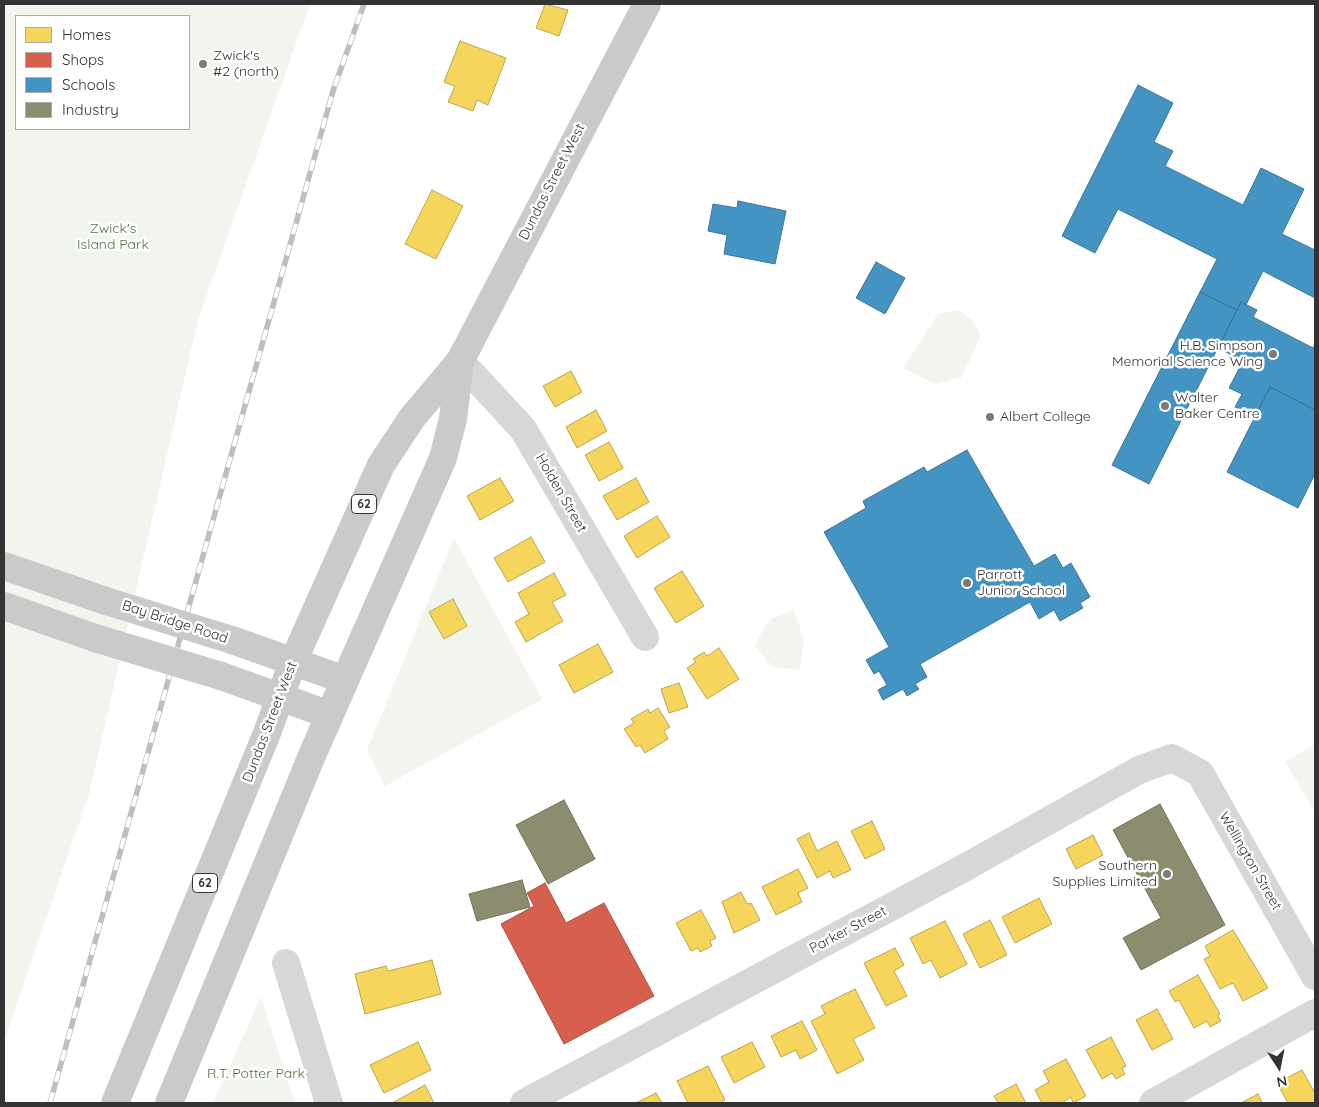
<!DOCTYPE html>
<style>
body{margin:0}
#map{position:relative;width:1319px;height:1107px;overflow:hidden;background:#fff;font-family:Quicksand,sans-serif}
canvas{display:block}
.frame{position:absolute;inset:0;border:5px solid #333;pointer-events:none}
.legend{position:absolute;left:15px;top:15px;width:175px;height:115px;box-sizing:border-box;background:#fff;border:1px solid #adadad;margin:0;padding:6px 9px;list-style:none;font-size:15px;color:#333}
.legend li{display:flex;align-items:center;gap:10px;height:25px}
.legend b{width:25px;border:1px solid #adadad}
.north{position:absolute;left:1254px;top:1042px;width:50px;height:50px;-webkit-text-stroke:4px #fff;paint-order:stroke;rotate:169deg;font-size:14px;font-weight:700;line-height:20px;text-align:center;color:#333}
.north::after{content:'';display:block;margin:auto;width:18px;height:22px;background:#333;clip-path:polygon(50% 0,100% 100%,50% 72%,0 100%)}
</style>
<div id="map">
<canvas width="1319" height="1107"></canvas>
<div class="frame"></div>
<ul class="legend">
<li><b style="height:14px;background:#f6d55c"></b>Homes</li>
<li><b style="height:14px;background:#d6604d"></b>Shops</li>
<li><b style="height:14px;background:#4393c3"></b>Schools</li>
<li><b style="height:14px;background:#8c8c6e"></b>Industry</li>
</ul>
<div class="north">N</div>
</div>
<script>
const ctx = document.querySelector('canvas').getContext('2d');
ctx.lineJoin = 'round';
function fill(path, color) {
  ctx.fillStyle = color;
  ctx.fill(path, 'evenodd');
}
function poly(rows) {
  const path = new Path2D();
  for (const r of rows) {
    path.moveTo(r[0], r[1]);
    for (let i = 2; i < r.length; i += 2) path.lineTo(r[i], r[i + 1]);
  }
  return path;
}
function trace(path, color, width, dash) {
  ctx.strokeStyle = color;
  ctx.lineWidth = width;
  ctx.lineCap = dash ? 'butt' : 'round';
  ctx.setLineDash(dash || []);
  ctx.stroke(path);
}
function write(font, color, halo, rows, align = 'center') {
  ctx.font = font + ' Quicksand,sans-serif';
  ctx.lineWidth = 5;
  ctx.setLineDash([]);
  ctx.textBaseline = 'middle';
  ctx.strokeStyle = halo;
  ctx.fillStyle = color;
  for (const [text, x, y, turn = 0] of rows) {
    ctx.save();
    ctx.translate(x, y);
    ctx.rotate((+turn || 0) * Math.PI / 180);
    ctx.textAlign = isNaN(turn) ? turn : align;
    if (halo) ctx.strokeText(text, 0, 0);
    ctx.fillText(text, 0, 0);
    ctx.restore();
  }
}
fill(poly([
 [4,4,310,4,198,320,89,794,4,1041],
 [16,16,189,16,189,129,16,129],
 [959,310,972,320,981,335,962,377,935,384,903,368,938,314],
 [454,538,542,699,385,786,367,750],
 [794,610,804,640,800,670,773,667,755,647,763,629,771,619],
 [1315,744,1315,812,1285,762],
 [261,997,295,1103,213,1103]
]), '#f1f5ed');
const homes = poly([
 [545,4,568,10,559,36,536,28,545,4],
 [460,41,506,58,488,105,477,100,473,111,448,102,455,86,444,82,460,41],
 [432,190,463,206,436,259,405,244,432,190],
 [571,371,582,392,555,407,543,386,571,371],
 [596,410,607,431,577,448,566,427,596,410],
 [609,442,623,468,599,481,585,455,609,442],
 [500,478,514,501,480,520,467,496,500,478],
 [636,478,649,502,617,520,603,496,636,478],
 [657,516,670,537,637,558,624,536,657,516],
 [531,537,545,562,508,582,494,558,531,537],
 [682,571,704,606,676,623,654,588,682,571],
 [554,573,566,595,552,602,563,621,526,642,515,622,529,614,518,593,554,573],
 [453,599,467,626,444,639,429,612,453,599],
 [598,644,613,672,574,693,559,665,598,644],
 [719,648,739,679,707,699,687,668,696,662,693,659,704,652,707,656,719,648],
 [679,683,688,707,669,713,661,689,679,683],
 [658,708,670,727,664,731,668,739,645,753,640,745,636,747,624,729,634,723,631,719,648,709,650,713,658,708],
 [872,821,885,849,865,859,851,831,872,821],
 [809,833,817,851,837,841,851,870,833,878,830,871,817,878,797,839,809,833],
 [1093,835,1103,855,1076,869,1066,849,1093,835],
 [798,869,808,888,798,893,802,902,776,915,762,887,798,869],
 [741,892,747,904,751,903,760,920,734,933,722,902,741,892],
 [1039,898,1052,924,1015,943,1002,917,1039,898],
 [701,910,716,938,710,941,712,946,700,952,698,948,691,951,676,923,701,910],
 [990,920,1007,955,980,968,963,934,990,920],
 [945,921,967,964,940,978,931,960,923,964,910,938,945,921],
 [1233,930,1268,988,1243,1001,1233,983,1220,989,1204,959,1210,956,1205,946,1233,930],
 [895,948,904,965,894,971,907,996,886,1006,864,963,895,948],
 [432,960,441,994,365,1014,355,974,386,966,388,971,432,960],
 [1198,975,1220,1014,1218,1016,1221,1021,1210,1027,1207,1021,1194,1028,1179,1000,1175,1002,1169,991,1198,975],
 [855,989,875,1028,853,1039,864,1060,837,1074,811,1021,825,1014,821,1006,855,989],
 [1157,1009,1173,1039,1152,1050,1136,1020,1157,1009],
 [802,1021,817,1050,800,1059,796,1050,781,1057,771,1036,802,1021],
 [1111,1037,1126,1066,1122,1068,1125,1074,1116,1079,1112,1073,1102,1079,1086,1050,1111,1037],
 [418,1042,431,1070,384,1093,370,1065,418,1042],
 [752,1042,765,1067,734,1083,721,1057,752,1042],
 [1066,1059,1086,1096,1073,1103,1071,1097,1062,1103,1042,1103,1035,1090,1049,1082,1043,1071,1066,1059],
 [708,1066,725,1100,720,1103,688,1103,677,1081,708,1066],
 [1302,1070,1315,1093,1315,1103,1288,1103,1277,1083,1302,1070],
 [1016,1084,1026,1103,998,1103,994,1096,1016,1084],
 [425,1085,434,1103,392,1103,425,1085],
 [656,1093,662,1103,636,1103,656,1093],
 [1258,1094,1262,1103,1241,1103,1258,1094]
]);
fill(homes, '#f6d55c');
trace(homes, '#bca450', 1);
const shops = poly([
 [545,883,566,923,604,903,654,996,564,1044,501,924,534,906,527,893,545,883]
]);
fill(shops, '#d6604d');
trace(shops, '#a55245', 1);
const schools = poly([
 [1138,85,1173,103,1154,142,1173,151,1165,166,1243,205,1261,168,1304,189,1282,234,1315,250,1315,298,1263,271,1246,305,1241,302,1237,310,1200,292,1217,259,1118,209,1095,253,1062,236,1138,85],
 [738,201,786,211,775,264,724,254,727,235,708,231,713,204,737,208,738,201],
 [876,262,905,278,885,314,856,298,876,262],
 [1200,292,1237,310,1149,484,1112,465,1200,292],
 [1241,302,1257,310,1253,317,1313,348,1315,344,1315,410,1270,387,1255,417,1235,407,1242,394,1229,388,1243,361,1218,348,1241,302],
 [1270,387,1315,410,1315,474,1298,508,1227,472,1270,387],
 [967,450,1034,566,1055,554,1063,568,1071,563,1090,597,1080,603,1083,608,1060,621,1054,610,1039,619,1030,602,920,664,927,677,915,684,919,689,907,696,903,689,883,700,878,690,887,685,879,671,874,674,866,660,889,647,824,532,866,508,863,501,924,467,927,472,967,450]
]);
fill(schools, '#4393c3');
trace(schools, '#3e7698', 1);
const industry = poly([
 [564,800,595,859,548,884,516,825,564,800],
 [1160,804,1225,925,1141,970,1123,938,1161,918,1113,830,1160,804],
 [522,880,530,907,477,921,469,894,522,880]
]);
fill(industry, '#8c8c6e');
trace(industry, '#71715c', 1);
trace(poly([
 [460,361,523,429,645,637],
 [286,963,329,1103],
 [524,1103,964,868,1139,770,1172,758,1200,773,1315,976],
 [1153,1103,1315,1013]
]), '#d7d7d7', 28);
trace(poly([
 [4,566,106,601],
 [4,606,95,638],
 [232,640,345,680],
 [221,676,330,715],
 [115,1103,267,733,293,662,381,465,412,418,460,361,647,4],
 [169,1103,313,753,443,458,453,419,460,361]
]), '#cacaca', 28);
const rail = poly([
 [50,1103,333,91,364,4]
]);
trace(rail, '#bebebe', 5.5);
trace(rail, '#fff', 4, [11]);
trace(poly([
 [106,601,232,640],
 [95,638,221,676]
]), '#cacaca', 28);
for (const [x, y, r, color] of [
 [203,64,5,"#7a7a7a"],
 [1273,354,5,"#7a7a7a"],
 [1165,406,5,"#7a7a7a"],
 [990,417,5,"#7a7a7a"],
 [967,583,5,"#7a7a7a"],
 [1167,874,5,"#7a7a7a"]
]) {
  const dot = new Path2D();
  dot.arc(x, y, r, 0, 2 * Math.PI);
  ctx.fillStyle = color;
  ctx.fill(dot);
  trace(dot, '#fff', 2);
}
for (const [x, y, w] of [
 [364,504,25],
 [205,883,25]
]) {
  const box = new Path2D();
  box.roundRect(x - w / 2, y - 9.5, w, 19, 4);
  ctx.fillStyle = '#fff';
  ctx.fill(box);
  trace(box, '#333', 1);
}
write('bold 12px', '#333', null, [
 ["62",364,504],
 ["62",205,883]
]);
write('14px', '#333', '#fff', [
 ["Zwick's",213,56],
 ["#2 (north)",213,72],
 ["H.B. Simpson",1263,346,"right"],
 ["Memorial Science Wing",1263,362,"right"],
 ["Walter",1175,398],
 ["Baker Centre",1175,414],
 ["Albert College",1000,417],
 ["Parrott",977,575],
 ["Junior School",977,591],
 ["Southern",1157,866,"right"],
 ["Supplies Limited",1157,882,"right"]
], 'left');
write('14px', '#333', '#fff', [
 ["Dundas Street West",552,182,-63],
 ["Holden Street",561,493,60],
 ["Bay Bridge Road",175,622,18],
 ["Dundas Street West",270,722,-69],
 ["Wellington Street",1250,861,60],
 ["Parker Street",848,930,-28]
]);
write('14px', '#56703f', '#fff', [
 ["Zwick's",113,229],
 ["Island Park",113,245],
 ["R.T. Potter Park",256,1074]
]);
</script>
